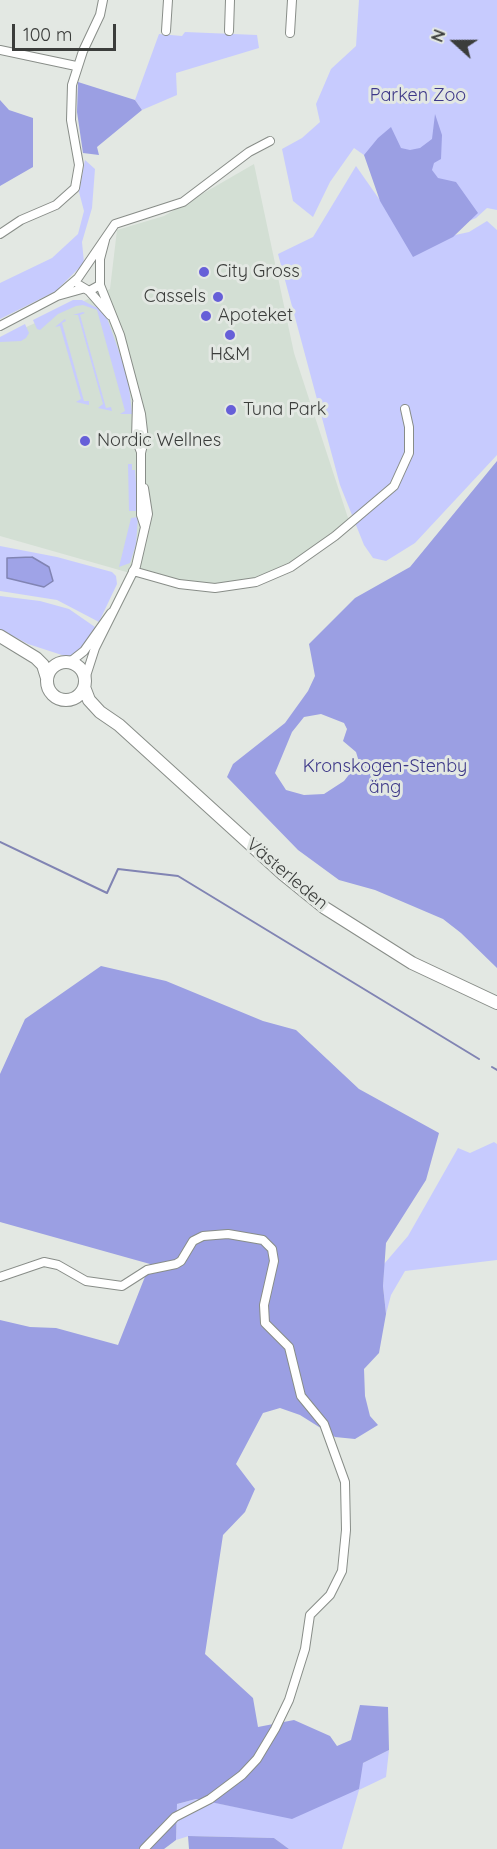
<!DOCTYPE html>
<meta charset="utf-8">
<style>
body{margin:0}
#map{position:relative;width:497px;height:1849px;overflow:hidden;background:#e3e8e3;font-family:Quicksand,sans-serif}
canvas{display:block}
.north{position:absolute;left:425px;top:12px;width:60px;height:60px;-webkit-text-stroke:4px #e3e8e3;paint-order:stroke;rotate:291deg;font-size:16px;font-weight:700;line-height:24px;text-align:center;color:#3b3d3b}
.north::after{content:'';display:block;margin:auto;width:21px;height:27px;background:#3b3d3b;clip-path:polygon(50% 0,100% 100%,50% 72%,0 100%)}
.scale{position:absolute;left:12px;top:24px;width:104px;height:27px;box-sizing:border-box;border:3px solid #3b3d3b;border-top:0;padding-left:8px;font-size:18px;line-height:21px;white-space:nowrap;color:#3b3d3b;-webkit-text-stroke:4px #e3e8e3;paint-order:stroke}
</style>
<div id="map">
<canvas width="497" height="1849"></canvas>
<div class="north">N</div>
<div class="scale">100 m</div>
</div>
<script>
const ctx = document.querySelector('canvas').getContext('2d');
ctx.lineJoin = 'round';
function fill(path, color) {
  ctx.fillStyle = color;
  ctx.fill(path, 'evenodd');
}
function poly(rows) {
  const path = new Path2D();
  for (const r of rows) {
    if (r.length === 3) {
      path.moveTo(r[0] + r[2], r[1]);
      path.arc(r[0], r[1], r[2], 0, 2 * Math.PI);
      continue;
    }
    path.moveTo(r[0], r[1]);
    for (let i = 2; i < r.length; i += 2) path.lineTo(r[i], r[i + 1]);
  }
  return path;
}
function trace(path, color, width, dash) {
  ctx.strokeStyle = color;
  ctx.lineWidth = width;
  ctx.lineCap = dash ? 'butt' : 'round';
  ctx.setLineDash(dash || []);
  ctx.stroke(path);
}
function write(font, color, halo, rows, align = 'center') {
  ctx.font = font + ' Quicksand,sans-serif';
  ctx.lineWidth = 6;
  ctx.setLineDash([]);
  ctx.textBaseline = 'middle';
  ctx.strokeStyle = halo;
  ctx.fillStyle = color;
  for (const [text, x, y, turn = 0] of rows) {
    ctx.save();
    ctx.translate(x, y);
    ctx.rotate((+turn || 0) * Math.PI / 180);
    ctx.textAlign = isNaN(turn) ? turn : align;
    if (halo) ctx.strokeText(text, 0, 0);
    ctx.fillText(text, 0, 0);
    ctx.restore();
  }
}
fill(poly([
 [254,164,294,353,350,524,322,547,246,586,165,583,0,536,0,339,110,289,117,230,164,216]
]), '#d3dfd4');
fill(poly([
 [359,0,497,0,497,210,487,208,476,218,462,224,354,148,330,182,313,217,293,201,282,149,302,138,320,122,316,104,331,69,356,46],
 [185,32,257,35,259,48,176,73,177,95,142,110,135,100,159,34,182,36],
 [85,160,95,169,92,208,82,242,84,263,56,291,0,319,0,283,52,258,78,234,84,211,79,192],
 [356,166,391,216,446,237,469,232,487,221,497,230,497,455,415,543,386,561,373,558,364,545,340,485,278,254,313,237],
 [73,300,82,300,95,307,99,306,107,318,128,377,132,414,120,414,125,411,97,310,83,305,76,306,58,314,40,330,37,329,33,320],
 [83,312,85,313,80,315,106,408,111,407,112,411,98,408,103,404,78,315,73,315],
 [65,319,66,321,62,323,84,401,89,401,89,405,76,402,81,399,60,326,55,327],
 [25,324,29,333,26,338,21,341,0,342,0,337],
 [128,464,132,464,132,470,135,470,138,511,129,511],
 [138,517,136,544,130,563,119,567,131,518],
 [0,546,57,557,112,572,116,576,117,584,99,622,57,600,0,591],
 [0,596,40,601,69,609,95,627,80,651,68,657,28,644,0,629],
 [494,1142,497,1144,497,1260,405,1271,391,1295,386,1314,383,1286,384,1264,408,1236,458,1148,470,1153],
 [389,1750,386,1777,359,1790,342,1849,289,1849,274,1838,189,1836,176,1840,177,1804,196,1799,292,1818,363,1763]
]), '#c7cbfe');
fill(poly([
 [78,82,135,100,142,110,97,147,99,155,83,153,77,112],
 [0,100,9,110,33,118,33,167,0,186],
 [435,114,442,135,441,159,434,163,432,170,438,178,456,182,478,213,453,237,413,257,380,201,364,155,378,138,391,127,401,148,410,150,420,148,432,139],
 [497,461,497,968,461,933,443,919,375,890,339,880,298,850,227,777,233,764,285,723,308,691,315,676,309,644,355,598,410,567],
 [321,714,344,723,347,729,343,741,356,752,359,762,344,781,324,794,304,795,286,790,275,773,292,732,304,717],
 [101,966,166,981,263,1021,296,1030,359,1089,439,1133,426,1180,386,1243,383,1286,386,1314,379,1353,364,1369,365,1396,370,1416,378,1425,355,1439,335,1437,300,1415,280,1408,263,1413,236,1464,255,1489,245,1512,223,1535,205,1654,253,1698,258,1727,294,1720,330,1736,337,1746,351,1740,360,1705,388,1707,389,1750,363,1763,359,1789,292,1819,196,1799,177,1804,176,1840,164,1849,0,1849,0,1320,30,1327,56,1328,118,1345,150,1264,0,1222,0,1074,25,1019],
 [188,1836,274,1838,289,1849,189,1849]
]), '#9b9fe3');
const water = poly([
 [32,557,49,567,53,581,44,587,7,578,7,558,32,557]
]);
fill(water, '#9fa3e7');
trace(water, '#8184b3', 1.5);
trace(poly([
 [0,842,107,893,118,869,178,876,479,1059],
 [492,1067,497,1070]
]), '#8184b3', 2);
const street = poly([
 [166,31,168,0],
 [229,31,230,0],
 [290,33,292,0],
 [0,50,76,66],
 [0,234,21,220,56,205,75,188,79,165,71,120,72,85,83,51,100,15,103,0],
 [79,285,89,291,100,285,100,259,105,240],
 [100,285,120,335,141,414,144,440,141,453,141,515,145,527],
 [89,291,110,315],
 [57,296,78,278,115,224,183,202,249,152,270,141],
 [0,326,57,296,82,289],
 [137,403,136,439,141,452],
 [133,571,179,584,215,588,256,582,291,567,335,536,394,486,409,453,409,427,405,409],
 [70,662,84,651,111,613],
 [85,679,95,648,136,566,148,514,144,488],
 [0,1277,44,1262,58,1265,86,1281,122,1286,147,1270,176,1264,181,1261,193,1241,203,1236,228,1234,263,1240,272,1249,274,1261,264,1305,265,1323,289,1347,301,1396,324,1424,345,1482,346,1530,342,1571,330,1595,310,1615,305,1649,289,1700,275,1729,257,1759,242,1775,210,1799,175,1817,144,1849]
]);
const secondary = poly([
 [0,636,36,658,43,665,47,678],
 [66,681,19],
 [84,687,89,700,100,712,119,725,283,874,325,908,412,963,497,1003]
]);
trace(street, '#888d88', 10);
trace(secondary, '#888d88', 14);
trace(street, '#fff', 8);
trace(secondary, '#fff', 12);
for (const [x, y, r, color] of [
 [204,272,6,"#665fd8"],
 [218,297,6,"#665fd8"],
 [206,316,6,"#665fd8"],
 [230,335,6,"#665fd8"],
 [231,410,6,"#665fd8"],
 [85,441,6,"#665fd8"]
]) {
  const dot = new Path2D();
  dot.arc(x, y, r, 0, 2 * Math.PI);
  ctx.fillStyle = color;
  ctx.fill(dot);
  trace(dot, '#e3e8e3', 2);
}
write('18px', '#3d3888', '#e3e8e3', [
 ["Parken Zoo",418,96],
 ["Kronskogen-Stenby",385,767],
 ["äng",385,788]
]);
write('18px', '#3b3d3b', '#e3e8e3', [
 ["City Gross",216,272],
 ["Cassels",206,297,"right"],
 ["Apoteket",218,316],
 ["H&M",230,355,"center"],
 ["Tuna Park",243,410],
 ["Nordic Wellnes",97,441]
], 'left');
write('18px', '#3b3d3b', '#e3e8e3', [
 ["Västerleden",287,874,40]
]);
</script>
